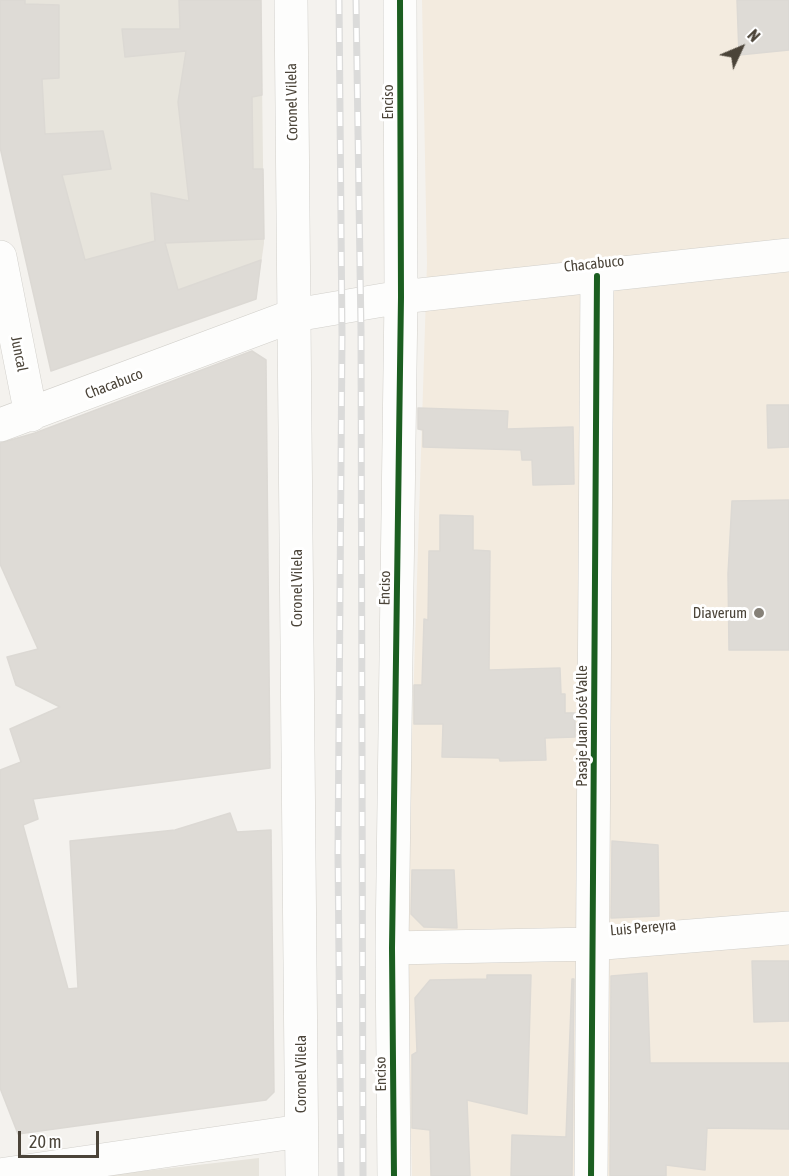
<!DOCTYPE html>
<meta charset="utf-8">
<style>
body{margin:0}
#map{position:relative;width:789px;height:1176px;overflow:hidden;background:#f4f2ee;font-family:"Asap Condensed",sans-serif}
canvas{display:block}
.north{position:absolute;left:711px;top:18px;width:60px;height:60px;-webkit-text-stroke:4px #fff;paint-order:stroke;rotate:46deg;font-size:16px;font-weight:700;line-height:24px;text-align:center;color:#4b4439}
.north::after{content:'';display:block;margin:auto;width:21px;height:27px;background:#4b4439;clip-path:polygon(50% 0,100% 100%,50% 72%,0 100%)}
.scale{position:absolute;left:18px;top:1131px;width:81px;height:27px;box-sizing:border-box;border:3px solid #4b4439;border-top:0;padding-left:8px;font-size:18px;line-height:21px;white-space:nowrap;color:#4b4439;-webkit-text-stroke:4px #fff;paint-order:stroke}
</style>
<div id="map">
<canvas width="789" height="1176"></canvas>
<div class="north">N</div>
<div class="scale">20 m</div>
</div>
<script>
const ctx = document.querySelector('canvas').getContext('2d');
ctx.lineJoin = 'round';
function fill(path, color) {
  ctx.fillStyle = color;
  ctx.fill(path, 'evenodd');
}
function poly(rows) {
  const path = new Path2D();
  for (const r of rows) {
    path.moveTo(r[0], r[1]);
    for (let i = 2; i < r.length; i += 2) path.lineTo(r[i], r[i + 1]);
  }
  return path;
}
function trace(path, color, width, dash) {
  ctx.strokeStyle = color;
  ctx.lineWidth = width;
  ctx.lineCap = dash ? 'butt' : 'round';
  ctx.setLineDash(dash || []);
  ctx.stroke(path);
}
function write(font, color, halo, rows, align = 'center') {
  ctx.font = font + ' "Asap Condensed",sans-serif';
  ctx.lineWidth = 6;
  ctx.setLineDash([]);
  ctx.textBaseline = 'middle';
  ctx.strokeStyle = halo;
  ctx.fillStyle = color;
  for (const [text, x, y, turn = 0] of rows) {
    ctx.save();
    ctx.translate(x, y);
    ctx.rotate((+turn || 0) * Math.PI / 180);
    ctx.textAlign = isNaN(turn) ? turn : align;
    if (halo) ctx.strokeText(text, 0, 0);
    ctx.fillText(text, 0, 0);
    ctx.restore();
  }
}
fill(poly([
 [0,0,261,0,264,243,256,299,51,371],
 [259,1158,259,1176,100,1176]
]), '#e7e4dc');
fill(poly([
 [422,0,789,0,789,1176,412,1176,406,926,427,263]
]), '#f3ebdf');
const building = poly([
 [0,0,25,0,25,4,59,5,59,78,42,79,45,134,103,131,111,169,62,175,85,260,155,241,151,193,189,201,178,102,186,51,125,57,122,29,180,29,179,0,261,0,262,95,252,97,253,169,263,169,264,239,165,243,178,290,261,260,256,299,51,371,0,147,0,0],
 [737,0,789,0,789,50,739,55,737,0],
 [252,351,266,360,270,768,33,799,38,819,23,825,68,989,78,988,70,841,175,830,230,813,237,832,271,830,274,1092,266,1100,18,1134,0,1088,0,770,21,762,10,729,60,707,16,685,7,657,38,649,0,564,0,443,35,433,252,351],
 [767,405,789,405,789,447,768,448,767,405],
 [418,408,508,411,507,429,573,427,574,484,533,485,532,460,522,460,521,450,423,447,423,430,418,429,418,408],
 [789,500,789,650,729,650,728,574,732,501,789,500],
 [440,515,473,516,473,550,490,551,489,670,560,668,561,694,565,694,565,713,575,713,575,737,545,738,546,760,500,761,499,758,442,757,443,724,414,724,414,685,422,685,424,619,428,620,429,551,440,551,440,515],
 [612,841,658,845,659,916,611,918,612,841],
 [412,870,454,870,457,928,424,927,411,914,412,870],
 [752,961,789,961,789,1021,754,1022,752,961],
 [647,973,650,1063,789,1063,789,1129,707,1128,705,1170,666,1165,666,1176,610,1176,611,976,647,973],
 [487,975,531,975,527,1114,467,1100,470,1176,431,1176,430,1130,412,1128,412,1055,417,1052,415,998,430,980,487,979,487,975],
 [572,979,574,979,572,1176,511,1176,512,1135,566,1137,572,979]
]);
fill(building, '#dedbd6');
trace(building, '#dcd9d4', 1.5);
const minor = poly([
 [291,0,302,1176],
 [0,257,31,415],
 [0,425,295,315,401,297,789,255],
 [392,948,592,944,789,928],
 [0,1175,301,1131],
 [394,1176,392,948,401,297,400,0],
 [591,1176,597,276]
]);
trace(minor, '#d2d0cb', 34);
trace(minor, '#fdfdfc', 33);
const rail = poly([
 [339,0,342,336,338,853,341,1176],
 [356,0,361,331,363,1176]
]);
trace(rail, '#dbdbda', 7);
trace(rail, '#fff', 4.5, [14]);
trace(poly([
 [394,1176,392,948,401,297,400,0],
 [591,1176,597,276]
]), '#1b5e20', 6);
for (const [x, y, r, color] of [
 [759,613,6,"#868178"]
]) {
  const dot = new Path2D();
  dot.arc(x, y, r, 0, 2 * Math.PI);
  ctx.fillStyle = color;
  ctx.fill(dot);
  trace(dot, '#fff', 2);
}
write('15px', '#4b4439', '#fff', [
 ["Coronel Vilela",292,102,-91],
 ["Enciso",388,102,-90],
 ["Chacabuco",594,264,-6],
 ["Juncal",19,354,79],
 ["Chacabuco",114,384,-21],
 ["Coronel Vilela",297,588,-90],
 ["Enciso",385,588,-89],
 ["Pasaje Juan José Valle",582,726,-90],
 ["Luis Pereyra",643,928,-5],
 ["Coronel Vilela",301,1074,-90],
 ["Enciso",381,1074,-91]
]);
write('15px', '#4b4439', '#fff', [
 ["Diaverum",747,613]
], 'right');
</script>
